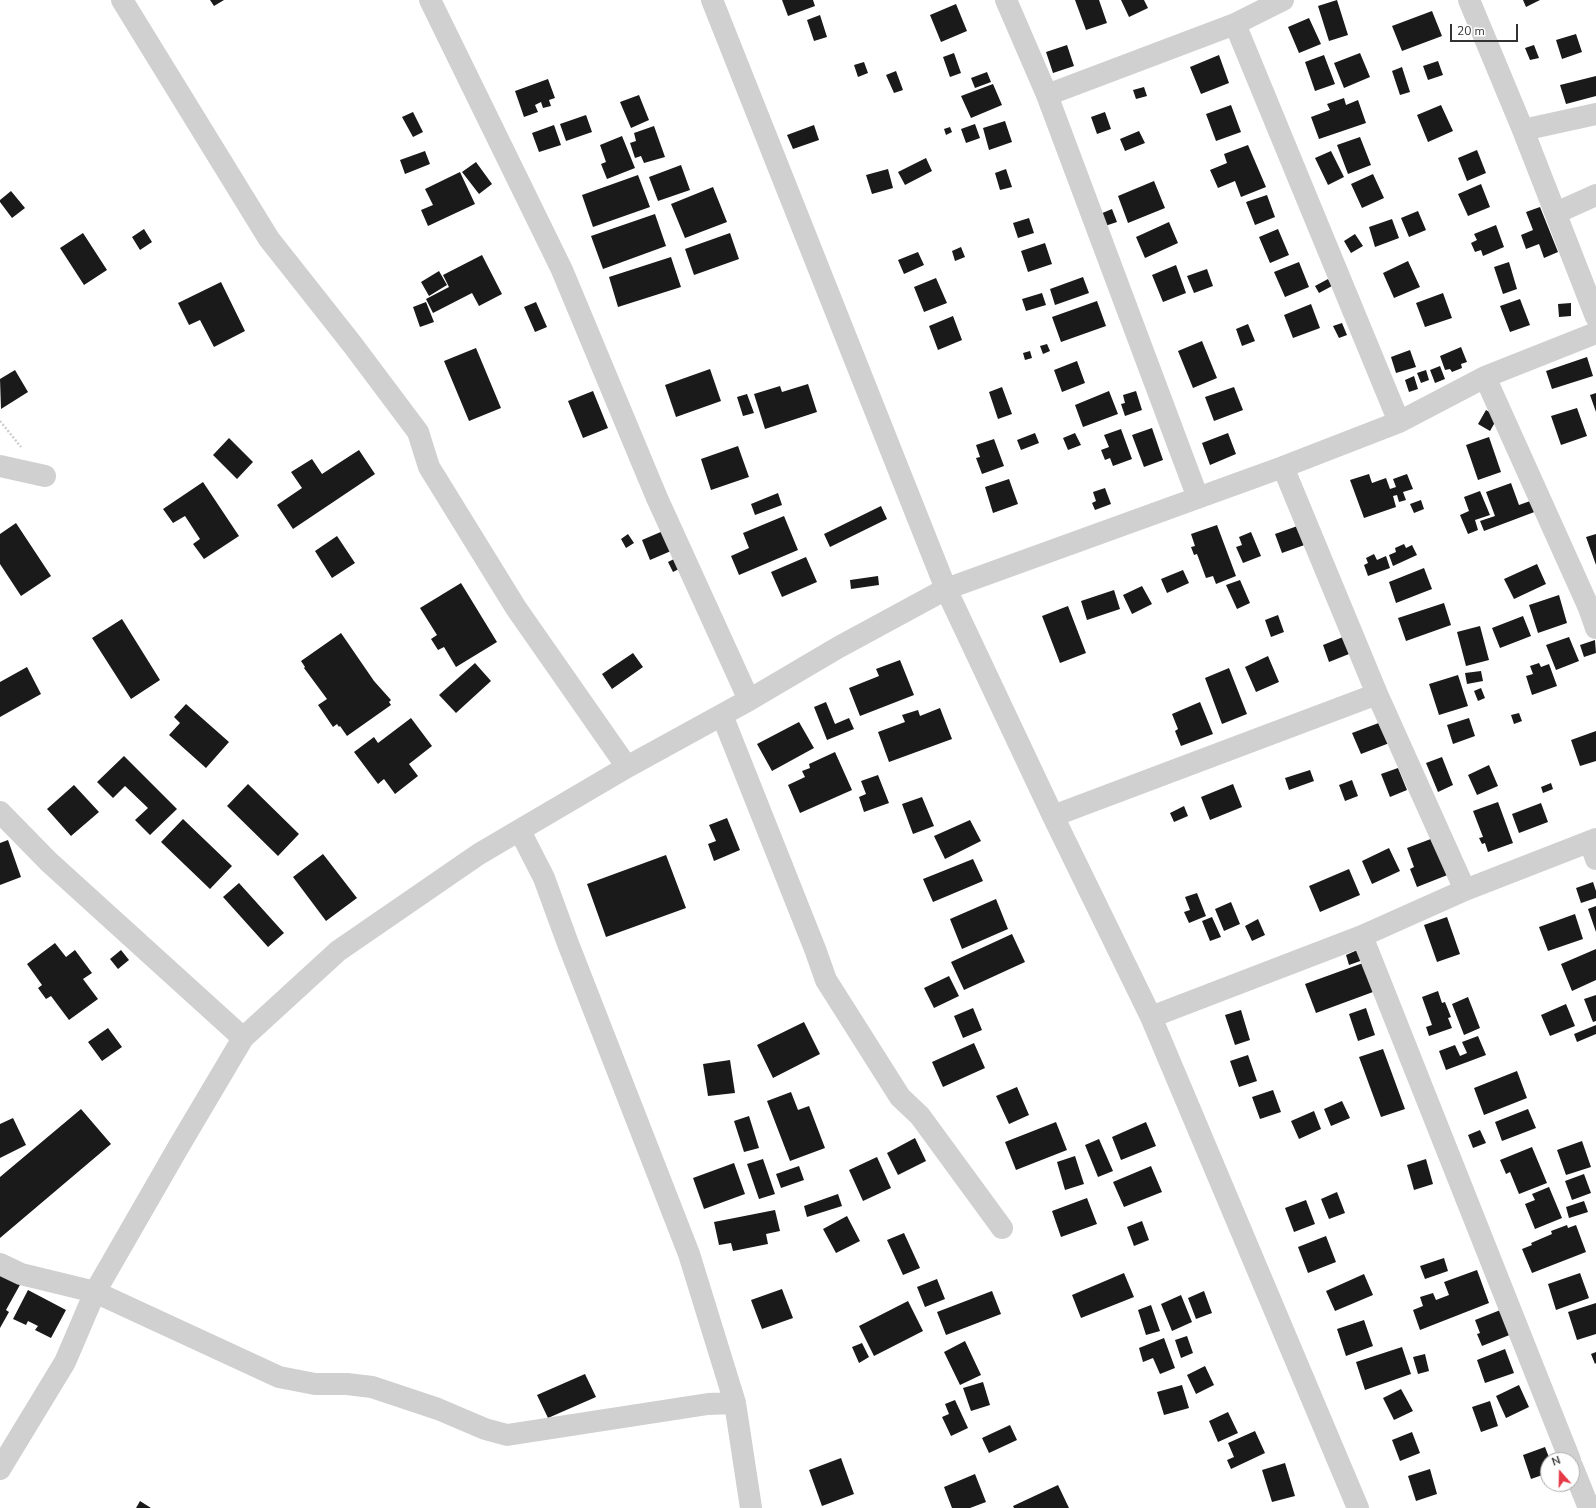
<!DOCTYPE html>
<style>
body{margin:0}
#map{position:relative;width:1596px;height:1508px;overflow:hidden;background:#fff;font-family:"Nunito Sans",sans-serif}
canvas{display:block}
.north{position:absolute;left:1540px;top:1452px;width:40px;height:40px;box-sizing:border-box;background:#fff;border:1px solid #adadad;border-radius:50%;rotate:340deg;font-size:11px;font-weight:700;line-height:16px;text-align:center;color:#333}
.north::after{content:'';display:block;margin:auto;width:14px;height:18px;background:#e63946;clip-path:polygon(50% 0,100% 100%,50% 72%,0 100%)}
.scale{position:absolute;left:1450px;top:24px;width:68px;height:18px;box-sizing:border-box;border:2px solid #333;border-top:0;padding-left:5px;font-size:12px;line-height:14px;white-space:nowrap;color:#333;-webkit-text-stroke:3px #fff;paint-order:stroke}
</style>
<div id="map">
<canvas width="1596" height="1508"></canvas>
<div class="north">N</div>
<div class="scale">20 m</div>
</div>
<script>
const ctx = document.querySelector('canvas').getContext('2d');
ctx.lineJoin = 'round';
function fill(path, color) {
  ctx.fillStyle = color;
  ctx.fill(path, 'evenodd');
}
function poly(rows) {
  const path = new Path2D();
  for (const r of rows) {
    path.moveTo(r[0], r[1]);
    for (let i = 2; i < r.length; i += 2) path.lineTo(r[i], r[i + 1]);
  }
  return path;
}
function trace(path, color, width, dash) {
  ctx.strokeStyle = color;
  ctx.lineWidth = width;
  ctx.lineCap = dash ? 'butt' : 'round';
  ctx.setLineDash(dash || []);
  ctx.stroke(path);
}
fill(poly([
 [210,0,224,0,214,6],
 [782,0,813,0,815,6,788,16],
 [1075,0,1099,0,1107,23,1086,30],
 [1121,0,1144,0,1148,8,1129,17],
 [1337,0,1348,35,1329,41,1318,6],
 [1523,0,1540,0,1526,7],
 [956,4,967,31,941,42,930,15],
 [1432,11,1442,36,1402,51,1392,26],
 [820,15,827,37,814,41,807,20],
 [1309,18,1321,44,1299,53,1288,27],
 [1576,34,1582,52,1562,59,1556,40],
 [1067,45,1074,66,1053,73,1046,52],
 [1534,45,1539,58,1530,60,1525,48],
 [954,53,961,73,950,77,943,57],
 [1360,53,1370,77,1344,88,1334,63],
 [1219,55,1229,83,1201,94,1190,67],
 [1324,55,1335,84,1315,91,1305,62],
 [1438,61,1443,75,1428,80,1423,66],
 [864,62,868,73,858,77,854,65],
 [1402,67,1410,92,1400,95,1392,71],
 [896,71,903,90,894,93,886,75],
 [987,72,991,82,975,88,971,78],
 [1596,76,1596,96,1566,104,1560,85],
 [548,79,555,98,549,100,551,106,543,108,541,102,535,105,538,112,524,117,515,91],
 [993,84,1002,105,971,118,961,96],
 [1144,87,1147,96,1136,99,1133,90],
 [639,95,649,120,631,128,620,102],
 [1344,98,1346,105,1358,100,1366,123,1319,139,1311,117,1330,110,1327,104],
 [1231,105,1241,132,1216,141,1206,114],
 [1441,105,1453,131,1428,142,1417,115],
 [413,112,423,132,413,137,402,117],
 [1105,112,1111,129,1097,134,1091,117],
 [586,115,592,132,566,141,560,124],
 [1005,121,1012,142,989,150,983,128],
 [975,124,980,138,966,143,961,129],
 [554,125,561,145,539,152,532,133],
 [814,125,819,140,793,149,787,135],
 [654,126,665,157,644,163,641,156,635,158,630,143,636,141,634,133],
 [950,127,952,132,946,135,944,129],
 [1139,131,1145,143,1125,151,1120,139],
 [622,136,635,168,607,179,601,164,606,162,600,145],
 [1360,137,1371,165,1348,174,1337,145],
 [1248,145,1266,187,1241,197,1235,181,1218,188,1210,170,1227,163,1224,154],
 [1477,150,1486,173,1467,181,1458,158],
 [425,151,430,164,405,174,400,160],
 [1331,151,1344,177,1328,185,1315,158],
 [926,158,932,171,905,185,898,172],
 [476,162,492,184,479,194,462,172],
 [681,165,690,190,658,201,649,177],
 [888,169,893,188,872,194,866,175],
 [1006,169,1012,187,1000,190,995,173],
 [460,172,475,204,428,226,421,210,433,205,425,189],
 [1373,174,1384,198,1362,208,1351,184],
 [638,175,650,207,593,227,582,195],
 [1154,181,1165,208,1128,223,1118,196],
 [1481,184,1490,207,1468,216,1458,194],
 [713,187,727,222,685,238,671,204],
 [11,191,25,208,12,218,0,202,0,200],
 [1267,195,1275,217,1255,225,1246,202],
 [1540,207,1558,252,1544,258,1539,244,1526,249,1521,235,1533,230,1526,212],
 [1112,209,1117,222,1105,226,1100,214],
 [1418,211,1426,230,1409,237,1401,218],
 [655,214,666,246,603,269,591,236],
 [1029,218,1034,233,1018,238,1013,223],
 [1392,219,1399,238,1375,247,1369,227],
 [1169,222,1178,243,1145,258,1136,237],
 [1496,225,1504,247,1483,256,1481,250,1475,252,1471,243,1477,240,1474,234],
 [144,229,152,242,140,250,132,237],
 [1278,229,1289,255,1270,263,1259,237],
 [83,233,107,270,84,285,60,248],
 [730,233,739,259,694,275,685,249],
 [1355,234,1363,246,1351,253,1344,241],
 [1045,243,1052,264,1028,272,1021,251],
 [961,247,965,257,955,261,952,251],
 [918,252,924,265,904,274,898,260],
 [482,255,502,294,479,306,472,293,433,313,426,299,449,287,443,275],
 [671,257,681,287,618,307,609,277],
 [1408,261,1420,287,1394,298,1383,273],
 [1299,262,1309,287,1285,297,1274,272],
 [1509,262,1517,289,1503,294,1494,267],
 [1176,265,1186,293,1163,302,1152,275],
 [1207,269,1213,286,1194,293,1187,276],
 [439,271,447,285,429,296,421,282],
 [1083,277,1089,293,1055,305,1050,289],
 [936,278,947,303,924,312,914,287],
 [1328,279,1332,286,1319,293,1315,286],
 [221,282,245,331,214,347,200,320,189,325,178,303],
 [1042,293,1046,305,1026,311,1022,299],
 [1443,293,1452,318,1425,327,1416,303],
 [1520,299,1530,325,1510,332,1500,306],
 [1097,301,1106,326,1061,342,1052,317],
 [426,302,434,322,420,327,413,307],
 [536,302,547,327,535,332,524,307],
 [1571,303,1571,316,1559,317,1558,304],
 [1311,304,1320,328,1293,338,1284,315],
 [953,316,962,340,938,350,929,326],
 [1342,323,1347,335,1339,338,1333,326],
 [1248,324,1255,341,1242,346,1236,329],
 [1202,341,1217,378,1193,388,1178,351],
 [1047,344,1050,351,1043,354,1040,346],
 [1461,347,1467,362,1461,364,1462,368,1452,372,1450,369,1445,370,1440,356],
 [476,348,501,408,469,421,444,361],
 [1410,350,1416,367,1396,373,1391,357],
 [1030,351,1032,358,1025,360,1023,353],
 [1587,357,1593,376,1552,389,1546,371],
 [1077,361,1085,383,1062,392,1054,370],
 [1440,366,1445,379,1435,383,1430,370],
 [710,369,721,401,676,417,665,385],
 [15,370,28,392,1,409,0,379],
 [1426,370,1429,380,1421,383,1417,373],
 [1414,376,1418,389,1409,392,1405,380],
 [808,384,817,412,765,429,754,394,780,386,782,392],
 [1002,387,1012,414,998,419,989,392],
 [1234,387,1243,410,1214,421,1205,397],
 [593,391,608,428,583,438,568,401],
 [1109,391,1118,414,1083,427,1075,405],
 [1136,391,1142,410,1125,416,1121,404,1125,403,1123,395],
 [1596,393,1596,412,1590,395],
 [747,394,754,413,743,416,737,397],
 [1577,408,1587,436,1561,445,1551,416],
 [1486,410,1498,417,1490,431,1478,424],
 [1152,428,1163,460,1144,467,1132,435],
 [1121,429,1132,459,1113,466,1110,458,1105,460,1101,450,1109,447,1104,435],
 [1035,433,1039,443,1021,450,1017,440],
 [1075,433,1081,445,1068,450,1063,438],
 [1228,433,1236,454,1210,465,1202,443],
 [1489,437,1501,472,1478,480,1466,445],
 [229,438,253,462,237,479,213,455],
 [994,439,1004,466,982,474,976,458,980,457,976,445],
 [738,446,749,477,711,490,701,459],
 [359,450,375,474,293,529,277,505,302,488,291,472,312,459,322,474],
 [1369,474,1372,483,1386,478,1390,489,1396,487,1393,479,1407,474,1413,489,1403,492,1406,500,1399,502,1397,495,1393,496,1396,507,1364,518,1350,480],
 [1009,479,1018,504,993,513,985,487],
 [203,482,239,536,204,559,193,544,200,539,185,516,173,523,163,509],
 [1511,483,1519,505,1533,500,1537,511,1484,531,1480,521,1495,516,1486,492],
 [1105,488,1111,504,1095,510,1092,503,1096,501,1093,492],
 [1480,491,1490,515,1475,520,1478,530,1468,534,1460,515,1469,511,1464,497],
 [778,493,782,505,755,515,751,504],
 [1421,500,1424,509,1414,513,1410,504],
 [881,506,887,519,830,547,824,534],
 [784,516,798,550,739,575,731,556,749,548,743,533],
 [16,523,51,576,21,596,0,564,0,534],
 [1303,524,1310,543,1282,553,1275,534],
 [1217,525,1236,576,1216,584,1213,576,1206,578,1197,554,1194,555,1191,547,1195,546,1191,534],
 [663,531,671,551,650,560,642,540],
 [1251,532,1261,556,1243,563,1236,547,1242,545,1239,537],
 [628,534,634,543,626,548,621,539],
 [1596,534,1596,565,1586,537],
 [337,536,355,563,332,578,315,551],
 [1404,544,1406,548,1412,545,1417,555,1393,566,1389,555,1396,552,1395,548],
 [1374,554,1377,560,1386,556,1390,568,1368,576,1364,565,1368,563,1366,558],
 [806,557,817,582,782,597,771,572],
 [676,558,681,568,673,572,668,562],
 [1537,564,1546,584,1514,599,1504,579],
 [1424,568,1432,589,1396,603,1389,582],
 [1183,570,1189,583,1167,593,1161,579],
 [878,576,879,585,851,589,850,580],
 [1240,580,1250,603,1237,609,1226,585],
 [461,583,497,642,456,667,444,647,438,650,431,639,437,635,420,608],
 [1142,586,1152,604,1132,614,1123,595],
 [1114,590,1120,609,1087,620,1081,601],
 [1559,595,1567,623,1538,633,1529,605],
 [1444,603,1451,625,1406,641,1398,618],
 [1068,606,1086,653,1060,663,1042,616],
 [1278,615,1284,632,1271,637,1265,620],
 [1523,616,1531,636,1500,648,1492,628],
 [122,619,160,680,131,699,92,638],
 [1480,626,1489,660,1466,666,1457,632],
 [341,633,374,681,391,700,389,702,391,705,347,736,340,726,339,727,337,724,333,727,318,705,327,699,304,668,305,667,301,661],
 [1348,635,1354,652,1329,662,1323,645],
 [1569,637,1579,661,1556,670,1546,645],
 [1595,640,1596,653,1584,657,1580,645],
 [633,653,643,667,612,689,602,674],
 [1268,656,1279,682,1256,692,1245,667],
 [900,660,914,695,860,716,849,688,879,676,876,669],
 [475,663,491,681,456,713,439,695],
 [1539,663,1541,667,1549,664,1557,686,1532,695,1526,676,1533,674,1530,666],
 [27,667,41,694,0,717,0,682],
 [1229,668,1247,714,1222,724,1205,678],
 [1481,671,1483,681,1467,684,1465,673],
 [1458,675,1468,706,1439,715,1429,684],
 [1481,688,1485,698,1478,701,1474,691],
 [826,702,835,724,849,718,854,729,827,740,814,707],
 [1200,702,1213,734,1181,746,1175,731,1178,729,1172,714],
 [186,704,229,742,206,768,169,735,180,723,174,717],
 [940,708,952,739,889,762,878,732,905,722,902,715,918,710,920,716],
 [1519,713,1522,721,1514,724,1511,715],
 [411,718,432,746,409,764,418,776,395,794,384,779,378,784,354,752,374,737,378,743],
 [1469,718,1475,736,1453,744,1447,725],
 [1384,721,1392,742,1361,754,1352,733],
 [799,722,814,748,772,771,757,744],
 [1596,731,1596,761,1580,766,1571,740],
 [835,752,852,790,800,813,788,785,805,777,802,771,810,768,809,764],
 [124,756,177,809,150,835,135,820,148,808,125,786,113,798,97,782],
 [1442,757,1453,785,1438,792,1426,763],
 [1489,765,1498,786,1477,795,1468,775],
 [1398,768,1407,790,1390,797,1381,774],
 [1310,770,1314,781,1289,790,1285,778],
 [878,775,889,803,864,812,859,797,866,794,861,781],
 [1352,780,1358,796,1345,801,1339,785],
 [1551,783,1553,789,1543,793,1541,787],
 [248,784,299,834,278,856,227,806],
 [1233,784,1242,807,1210,820,1201,797],
 [74,785,99,812,71,836,47,809],
 [922,797,934,826,913,834,902,804],
 [1498,802,1513,843,1488,852,1485,843,1482,844,1479,838,1483,837,1473,811],
 [1541,803,1548,822,1519,833,1512,814],
 [1184,806,1188,816,1174,822,1170,813],
 [727,818,740,850,714,861,708,844,716,841,709,825],
 [183,819,232,866,210,889,161,842],
 [970,820,981,841,945,859,934,836],
 [1436,837,1450,874,1417,887,1410,869,1414,867,1407,848],
 [8,840,21,877,0,885,0,843],
 [1389,848,1400,871,1372,884,1362,861],
 [323,854,357,898,326,921,293,877],
 [666,855,686,908,606,937,587,884],
 [973,859,983,881,933,902,923,879],
 [1349,869,1360,895,1320,912,1309,886],
 [1593,882,1596,891,1596,898,1581,903,1576,888],
 [239,883,284,933,268,947,223,897],
 [1197,893,1206,916,1189,923,1184,912,1190,910,1185,897],
 [996,899,1008,929,962,949,950,919],
 [1231,902,1240,924,1224,931,1215,909],
 [1596,906,1596,932,1588,909],
 [1575,914,1583,939,1548,951,1539,927],
 [1212,917,1221,937,1210,941,1202,921],
 [1447,917,1460,954,1437,962,1424,925],
 [1258,919,1265,935,1252,941,1245,926],
 [1012,934,1025,962,964,990,951,962],
 [55,943,66,957,75,950,92,973,83,979,98,999,69,1020,51,996,46,999,38,988,42,985,27,964],
 [1362,948,1366,959,1349,965,1346,955],
 [1596,949,1596,980,1572,991,1561,964],
 [121,950,129,960,118,969,110,959],
 [1363,963,1373,992,1316,1013,1305,984],
 [949,976,959,996,934,1008,924,988],
 [1438,991,1442,1003,1445,1002,1451,1017,1448,1018,1452,1028,1429,1036,1426,1027,1432,1025,1422,997],
 [1596,995,1596,1021,1593,1022,1584,999],
 [1468,997,1480,1028,1464,1035,1452,1004],
 [1566,1004,1575,1026,1550,1036,1541,1015],
 [973,1008,982,1030,963,1038,954,1016],
 [1366,1008,1375,1035,1358,1041,1349,1014],
 [1241,1010,1250,1040,1235,1045,1225,1015],
 [804,1022,820,1054,773,1078,757,1045],
 [1596,1025,1596,1034,1577,1042,1574,1034],
 [108,1028,122,1047,102,1061,88,1042],
 [1478,1036,1486,1055,1446,1070,1439,1051,1455,1045,1460,1056,1467,1053,1462,1042],
 [974,1043,985,1068,943,1087,932,1062],
 [1383,1049,1405,1109,1381,1117,1359,1057],
 [1248,1055,1257,1081,1239,1087,1230,1061],
 [730,1060,735,1093,708,1096,703,1064],
 [1517,1071,1527,1098,1484,1115,1474,1088],
 [1017,1087,1029,1115,1009,1124,996,1096],
 [1273,1090,1281,1112,1260,1119,1252,1097],
 [791,1092,798,1110,809,1106,825,1148,790,1161,767,1101],
 [1342,1101,1350,1118,1331,1126,1324,1109],
 [81,1109,111,1144,0,1238,0,1177],
 [1528,1109,1536,1128,1502,1141,1495,1122],
 [1314,1111,1321,1129,1299,1139,1291,1121],
 [749,1116,759,1148,744,1152,734,1121],
 [13,1118,26,1145,0,1158,0,1124],
 [1056,1122,1067,1150,1016,1170,1005,1142],
 [1146,1122,1156,1146,1121,1160,1112,1137],
 [1480,1130,1486,1143,1473,1148,1468,1135],
 [915,1138,926,1161,898,1175,887,1153],
 [1099,1139,1113,1171,1098,1177,1085,1145],
 [1582,1141,1591,1167,1566,1175,1557,1150],
 [1532,1147,1547,1183,1519,1194,1510,1172,1506,1174,1500,1160],
 [1075,1156,1084,1184,1065,1190,1057,1162],
 [877,1157,891,1188,863,1201,849,1170],
 [763,1159,775,1194,759,1199,747,1164],
 [1426,1159,1433,1184,1414,1190,1407,1165],
 [734,1163,745,1194,704,1209,693,1178],
 [799,1166,804,1180,781,1188,776,1174],
 [1151,1166,1162,1192,1124,1207,1113,1182],
 [1584,1174,1591,1193,1572,1200,1565,1181],
 [1549,1187,1562,1218,1535,1229,1525,1204,1535,1200,1532,1194],
 [1337,1192,1345,1213,1329,1219,1321,1199],
 [838,1194,842,1206,807,1217,804,1206],
 [1087,1198,1097,1224,1061,1237,1052,1211],
 [1306,1200,1315,1224,1294,1232,1285,1208],
 [1584,1201,1588,1212,1569,1218,1566,1207],
 [775,1210,780,1231,766,1234,768,1244,733,1251,731,1243,719,1245,714,1222],
 [847,1216,860,1241,836,1253,823,1229],
 [1142,1221,1149,1240,1134,1246,1127,1227],
 [1567,1225,1568,1228,1576,1225,1586,1252,1532,1273,1522,1249,1532,1245,1531,1243,1552,1234,1551,1231],
 [904,1233,920,1268,903,1275,887,1240],
 [1326,1236,1336,1262,1308,1273,1298,1247],
 [1444,1258,1448,1271,1425,1279,1420,1266],
 [1477,1270,1489,1303,1420,1330,1413,1310,1423,1306,1420,1297,1433,1293,1436,1300,1449,1295,1444,1282],
 [0,1272,21,1283,6,1310,9,1312,0,1328],
 [1124,1273,1134,1297,1081,1318,1072,1295],
 [1580,1273,1589,1298,1556,1310,1548,1284],
 [1364,1274,1373,1295,1335,1311,1326,1291],
 [937,1279,945,1299,925,1307,917,1287],
 [782,1289,793,1318,762,1329,751,1300],
 [28,1290,66,1310,51,1338,35,1330,38,1326,28,1321,26,1325,13,1319],
 [992,1291,1001,1314,946,1335,937,1312],
 [1204,1291,1212,1313,1196,1319,1188,1298],
 [1181,1295,1192,1322,1172,1331,1161,1304],
 [908,1301,923,1331,874,1356,859,1326],
 [1596,1303,1596,1334,1577,1340,1568,1312],
 [1151,1305,1160,1331,1146,1335,1138,1310],
 [1503,1309,1512,1334,1482,1346,1477,1334,1480,1333,1475,1320],
 [1364,1320,1373,1346,1346,1356,1337,1329],
 [1187,1336,1193,1353,1181,1358,1175,1340],
 [1164,1338,1175,1368,1160,1374,1153,1358,1143,1362,1139,1348],
 [965,1341,981,1375,960,1385,944,1352],
 [862,1343,869,1357,859,1363,852,1347],
 [1402,1347,1411,1374,1365,1390,1356,1362],
 [1505,1349,1514,1373,1485,1383,1477,1360],
 [1596,1352,1596,1363,1595,1364,1591,1354],
 [1425,1354,1429,1371,1418,1374,1413,1357],
 [1205,1366,1214,1385,1196,1394,1187,1375],
 [585,1374,596,1397,548,1418,537,1395],
 [983,1382,990,1405,971,1411,963,1388],
 [1182,1385,1189,1408,1164,1415,1157,1392],
 [1519,1385,1529,1407,1506,1418,1496,1396],
 [1401,1389,1413,1411,1394,1420,1383,1398],
 [955,1400,968,1428,951,1436,942,1417,949,1414,945,1404],
 [1490,1401,1498,1426,1481,1432,1472,1407],
 [1228,1412,1238,1433,1218,1442,1209,1421],
 [1010,1425,1017,1440,989,1453,982,1438],
 [1255,1431,1265,1453,1231,1469,1227,1460,1234,1457,1228,1443],
 [1412,1432,1420,1453,1400,1461,1392,1440],
 [1545,1447,1550,1460,1548,1460,1548,1473,1531,1479,1523,1455],
 [841,1458,854,1494,822,1506,809,1470],
 [1285,1463,1295,1496,1272,1502,1262,1470],
 [1430,1469,1437,1494,1416,1501,1408,1476],
 [975,1474,986,1502,970,1508,952,1508,944,1487],
 [1058,1485,1069,1508,1014,1508,1013,1506],
 [140,1501,151,1508,136,1508]
]), '#1a1a1a');
trace(poly([
 [0,421,21,447]
]), '#cdcdcd', 2.5, [2, 2]);
trace(poly([
 [122,0,269,239,352,344,418,432,429,467,516,608,627,767],
 [430,0,562,270,657,498,749,700],
 [712,0,946,589,1053,816,1151,1017,1358,1508],
 [1006,0,1047,95,1198,498],
 [1469,0,1523,130,1596,317],
 [1235,24,1399,422],
 [1047,95,1235,24,1283,0],
 [1523,130,1596,114],
 [1556,213,1596,195],
 [1485,377,1589,608,1596,628],
 [0,466,45,476],
 [1283,467,1377,694,1465,890],
 [722,715,815,949,826,980,900,1097,920,1116,1002,1228],
 [0,812,49,862,243,1038],
 [1053,816,1377,694],
 [520,831,544,878,567,941,689,1254,735,1403,751,1508],
 [1590,842,1596,859],
 [1362,936,1570,1460],
 [1151,1017,1362,936,1465,890,1596,839],
 [0,1264,21,1274,95,1292,279,1377,315,1384,347,1384,372,1387,438,1409,485,1429,507,1435,708,1404,735,1403],
 [1572,1466,1589,1508],
 [0,1469,65,1362,95,1292,179,1146,243,1038,338,951,479,854,627,767,749,700,839,647,946,589,1283,467,1399,422,1485,377,1596,333]
]), '#d0d0d0', 22);
</script>
